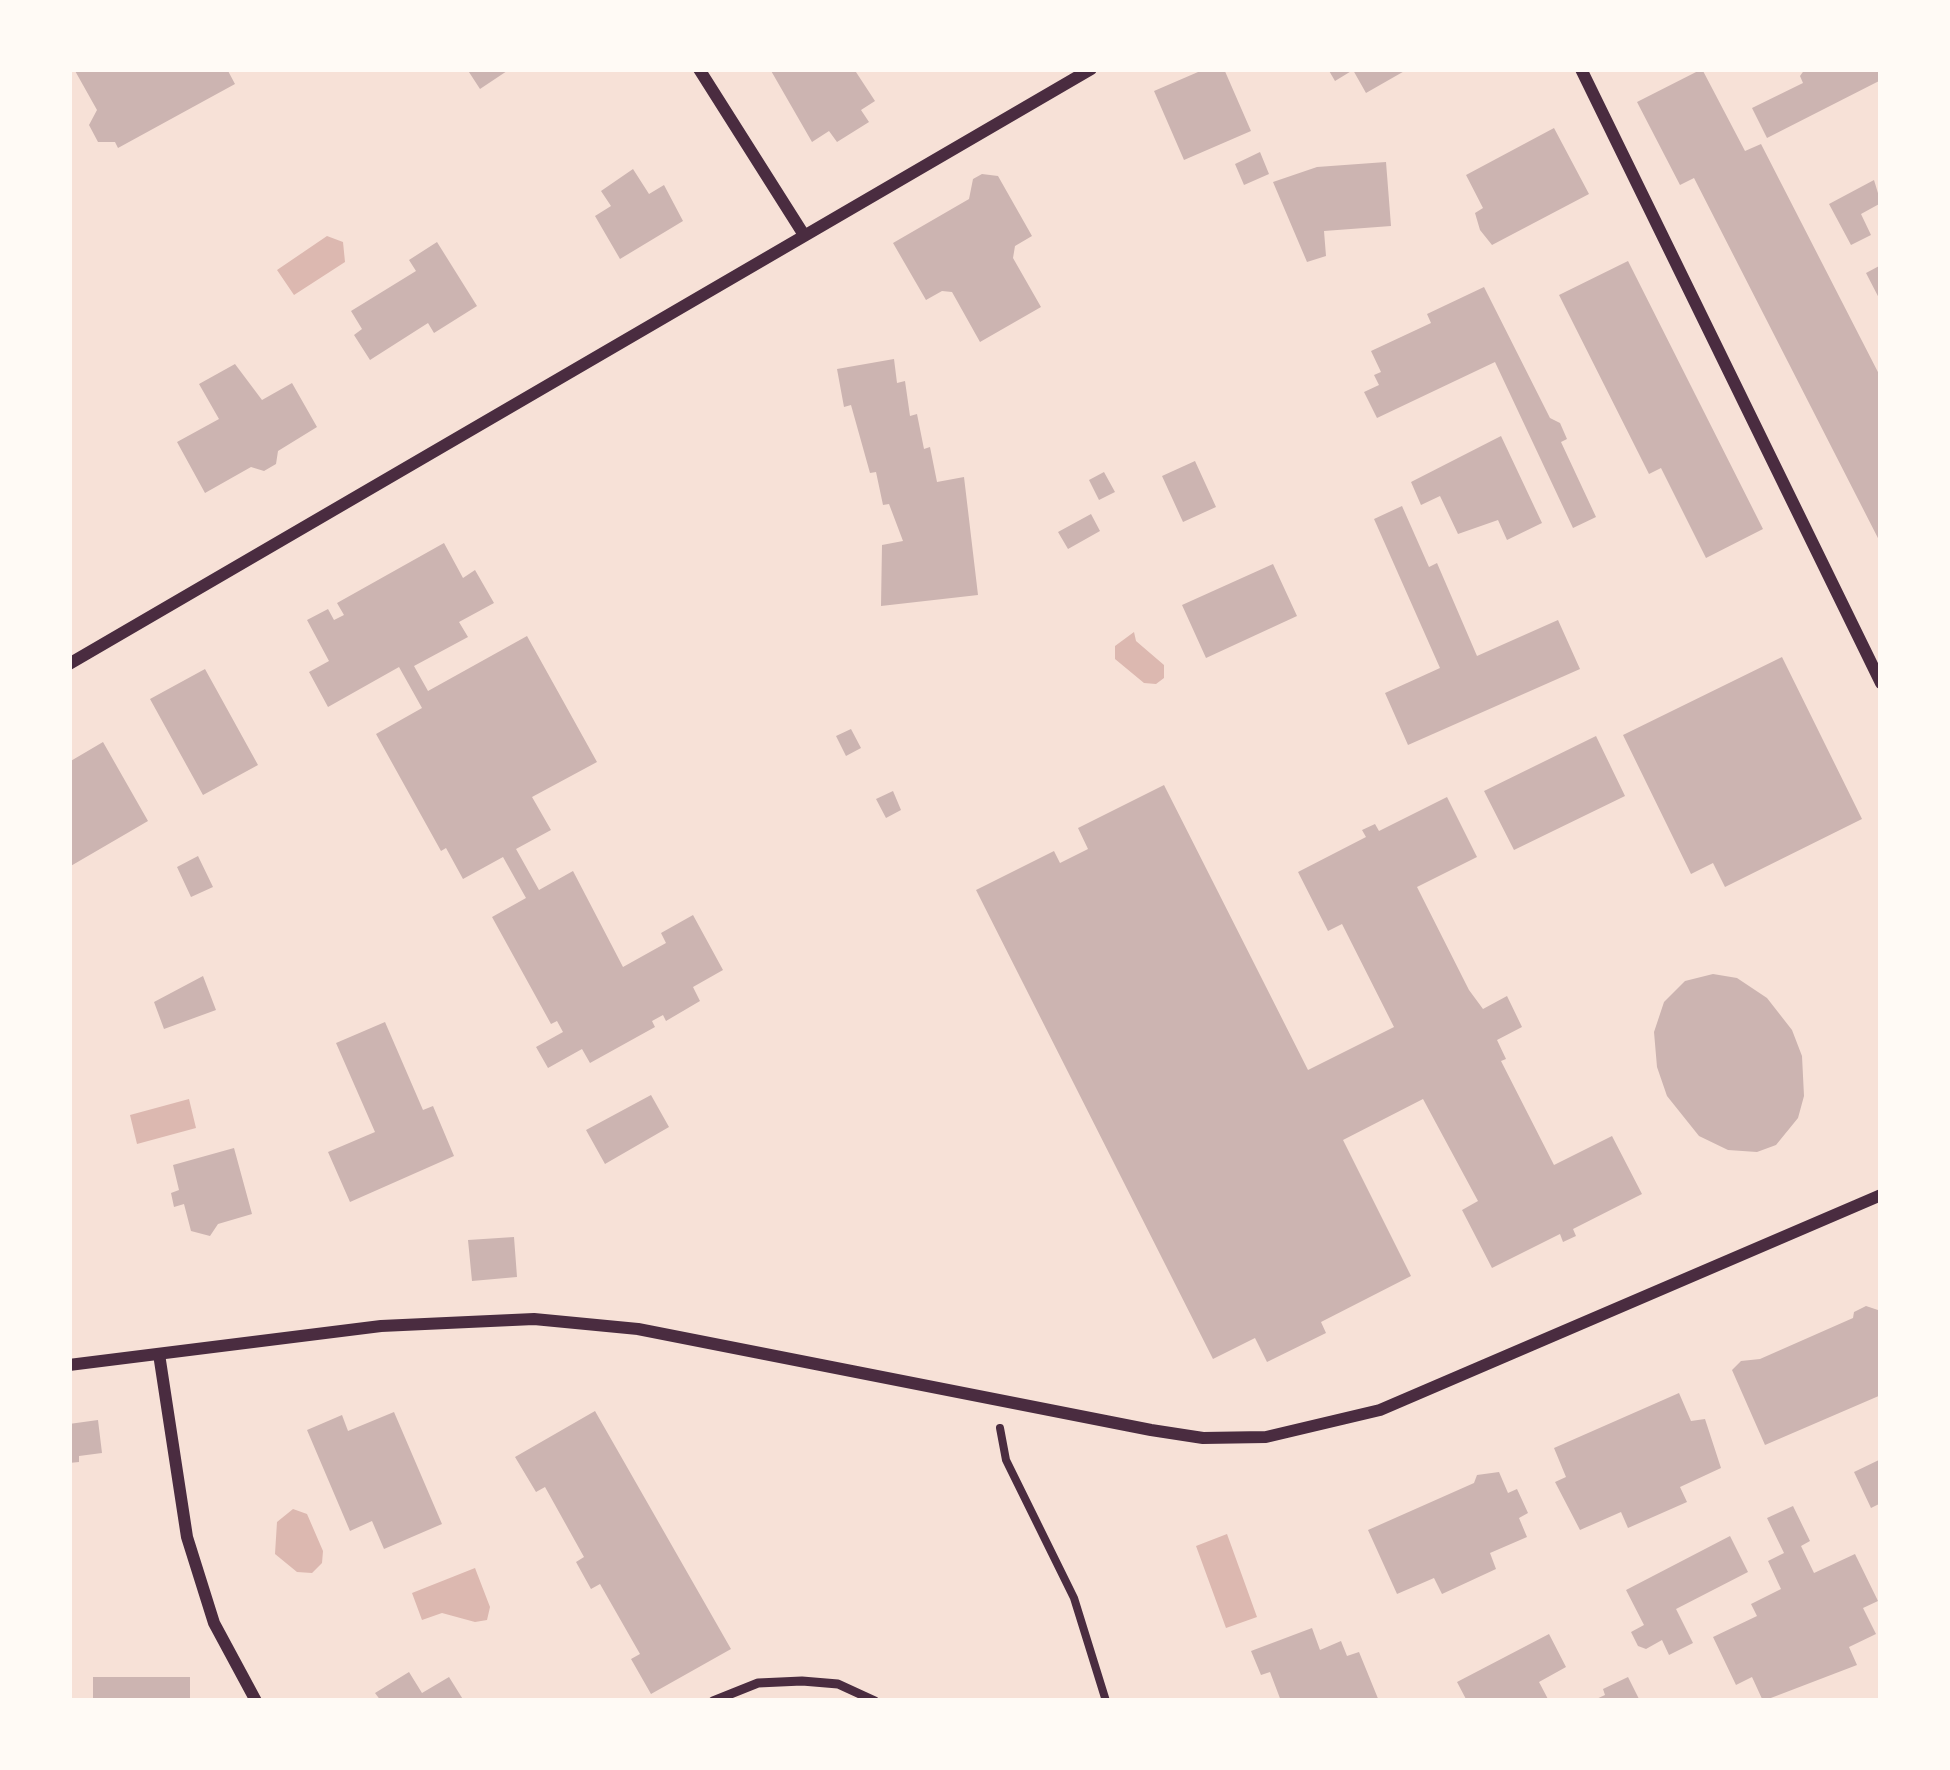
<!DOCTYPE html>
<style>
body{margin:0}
#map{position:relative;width:1950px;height:1770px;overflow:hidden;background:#f7e1d7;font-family:Roboto,sans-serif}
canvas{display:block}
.frame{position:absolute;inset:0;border:72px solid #fffaf5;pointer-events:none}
</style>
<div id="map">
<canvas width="1950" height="1770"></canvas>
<div class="frame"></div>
</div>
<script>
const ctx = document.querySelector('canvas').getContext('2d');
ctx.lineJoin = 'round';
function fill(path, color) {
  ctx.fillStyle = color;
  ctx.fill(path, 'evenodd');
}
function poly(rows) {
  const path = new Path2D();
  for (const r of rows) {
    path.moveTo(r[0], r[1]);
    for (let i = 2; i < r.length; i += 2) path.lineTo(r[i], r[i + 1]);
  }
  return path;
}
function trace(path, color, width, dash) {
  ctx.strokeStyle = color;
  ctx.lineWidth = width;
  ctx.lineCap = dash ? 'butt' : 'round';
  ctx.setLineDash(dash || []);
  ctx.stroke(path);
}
fill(poly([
 [327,236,343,242,345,262,294,295,277,270],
 [1134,632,1136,641,1164,665,1164,678,1156,684,1144,683,1115,659,1115,646],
 [189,1099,196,1128,137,1144,130,1115],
 [293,1509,307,1514,323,1551,322,1563,312,1573,297,1572,275,1554,277,1522],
 [1227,1534,1257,1617,1226,1628,1196,1546],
 [475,1568,490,1607,487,1620,475,1622,442,1613,422,1620,412,1593]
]), '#dcb8b0');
fill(poly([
 [74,69,227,69,235,84,118,148,115,142,98,142,89,125,97,110],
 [467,69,510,69,480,89],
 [770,69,854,69,875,101,861,110,869,122,837,142,829,131,812,142],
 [1205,69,1224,69,1251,131,1184,160,1154,91],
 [1328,69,1408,69,1366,93,1353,70,1335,81],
 [1702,69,1745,151,1761,144,1881,378,1881,544,1694,178,1680,185,1637,102],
 [1805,69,1881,69,1881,80,1767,138,1752,108,1803,83,1800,76],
 [1554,128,1589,194,1492,245,1480,230,1475,213,1483,208,1466,175],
 [1260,152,1269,174,1244,185,1235,164],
 [1386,162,1391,226,1324,231,1326,256,1307,262,1273,182,1317,167],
 [633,169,649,194,664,185,683,221,620,259,595,216,611,206,601,191],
 [982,174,998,176,1032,236,1015,246,1013,258,1041,307,980,342,952,292,942,291,926,300,893,243,969,199,973,179],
 [1874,180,1881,203,1861,214,1871,235,1851,245,1829,204],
 [437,242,477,306,434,333,428,323,370,360,354,335,362,329,351,311,416,271,409,260],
 [1628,261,1763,529,1706,558,1661,468,1649,474,1559,295],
 [1881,265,1881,302,1866,273],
 [1484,287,1550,418,1560,423,1567,439,1561,442,1596,517,1573,528,1495,362,1377,418,1364,392,1379,385,1374,375,1381,372,1371,351,1431,323,1427,314],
 [894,359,897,383,905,381,910,416,917,414,924,449,930,447,937,482,964,477,978,595,881,606,882,545,903,541,889,504,883,505,876,472,870,473,851,405,844,407,837,369],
 [235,364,262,400,292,383,317,427,278,451,276,464,264,471,251,467,205,493,177,442,219,419,199,384],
 [1501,436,1542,523,1507,540,1498,520,1458,534,1440,496,1421,505,1411,482],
 [1195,461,1216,507,1183,522,1162,476],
 [1104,472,1115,492,1099,500,1089,480],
 [1402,506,1429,567,1437,563,1477,656,1558,620,1580,669,1408,745,1385,693,1440,668,1374,519],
 [1091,514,1100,531,1068,549,1058,532],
 [444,543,463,578,475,570,494,603,459,622,468,637,414,666,428,691,527,636,597,762,532,797,551,830,516,849,539,890,573,871,623,967,666,943,661,933,693,915,723,970,693,987,700,1001,666,1021,663,1015,652,1021,655,1027,590,1063,582,1049,548,1068,536,1047,563,1032,557,1021,551,1024,492,917,526,898,503,857,463,879,446,848,441,851,376,734,422,708,399,667,328,707,309,672,329,661,307,620,328,609,334,620,344,615,337,603],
 [1273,564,1297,616,1206,658,1182,605],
 [1782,657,1862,819,1725,887,1713,863,1691,874,1623,735],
 [205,669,258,765,203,795,150,699],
 [851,729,861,748,846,756,836,736],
 [1596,736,1625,796,1514,850,1484,791],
 [103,742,148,821,69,867,69,762],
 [1164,785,1308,1070,1394,1027,1342,924,1328,931,1298,872,1366,837,1362,830,1375,824,1379,831,1447,797,1477,857,1417,887,1469,990,1483,1009,1507,996,1522,1027,1497,1040,1506,1059,1501,1061,1554,1165,1612,1136,1642,1194,1573,1229,1576,1236,1563,1242,1560,1234,1492,1268,1462,1210,1478,1201,1423,1099,1343,1140,1411,1276,1321,1322,1326,1333,1267,1362,1255,1338,1213,1359,976,890,1054,851,1060,863,1088,849,1078,828],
 [893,791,901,810,886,818,876,799],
 [198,856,213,887,191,897,177,867],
 [1713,974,1737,978,1767,998,1792,1030,1802,1056,1804,1096,1798,1118,1776,1145,1757,1152,1728,1150,1699,1136,1667,1096,1657,1067,1654,1032,1664,1002,1685,981],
 [203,976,216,1010,164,1029,154,1002],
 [385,1022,423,1110,433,1106,454,1156,350,1202,328,1152,375,1132,336,1043],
 [651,1095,669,1127,605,1164,586,1130],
 [234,1148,252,1214,218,1224,210,1236,191,1231,184,1204,174,1207,171,1193,179,1190,173,1165],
 [514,1237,517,1277,472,1281,468,1240],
 [1866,1306,1881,1311,1881,1395,1765,1445,1732,1370,1741,1361,1760,1359,1853,1318,1854,1312],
 [1679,1393,1691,1421,1705,1419,1721,1468,1680,1487,1687,1502,1628,1528,1621,1512,1580,1530,1555,1482,1566,1477,1554,1448],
 [595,1411,731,1649,651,1694,631,1659,640,1654,600,1584,591,1589,576,1562,584,1557,545,1487,536,1492,515,1457],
 [394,1412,442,1524,384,1549,372,1521,350,1531,307,1430,342,1415,348,1431],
 [98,1420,102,1453,79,1456,79,1462,69,1463,69,1424],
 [1881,1459,1881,1503,1871,1508,1854,1472],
 [1499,1472,1508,1493,1517,1489,1528,1513,1519,1518,1527,1537,1490,1553,1496,1569,1442,1594,1434,1578,1397,1594,1368,1530,1474,1483,1477,1475],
 [1793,1506,1810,1541,1801,1546,1814,1573,1855,1554,1878,1601,1863,1608,1876,1634,1849,1647,1857,1665,1763,1701,1752,1677,1736,1685,1713,1637,1757,1616,1751,1604,1781,1589,1768,1561,1784,1553,1767,1518],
 [1730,1536,1748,1572,1676,1609,1693,1643,1669,1655,1662,1640,1646,1649,1638,1646,1631,1632,1644,1625,1626,1590],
 [1312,1628,1320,1650,1341,1641,1347,1656,1359,1652,1379,1701,1281,1701,1270,1672,1261,1675,1251,1651],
 [1549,1634,1566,1667,1539,1682,1549,1701,1467,1701,1457,1682],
 [409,1672,422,1693,449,1677,464,1701,381,1701,375,1693],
 [93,1677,190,1677,190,1701,93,1701],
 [1628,1677,1640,1701,1592,1701,1605,1695,1603,1689]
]), '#ccb4b1');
trace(poly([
 [1000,1428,1006,1460,1074,1598,1106,1701]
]), '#4a2c40', 8);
trace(poly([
 [713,1701,758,1683,802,1681,838,1684,875,1701]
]), '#4a2c40', 9);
trace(poly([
 [699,69,804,235],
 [1581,69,1881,683],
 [69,664,1091,69],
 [159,1354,187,1537,214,1623,256,1701],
 [69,1365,381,1326,534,1319,638,1329,1151,1430,1203,1438,1266,1437,1380,1410,1881,1195]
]), '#4a2c40', 12);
</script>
